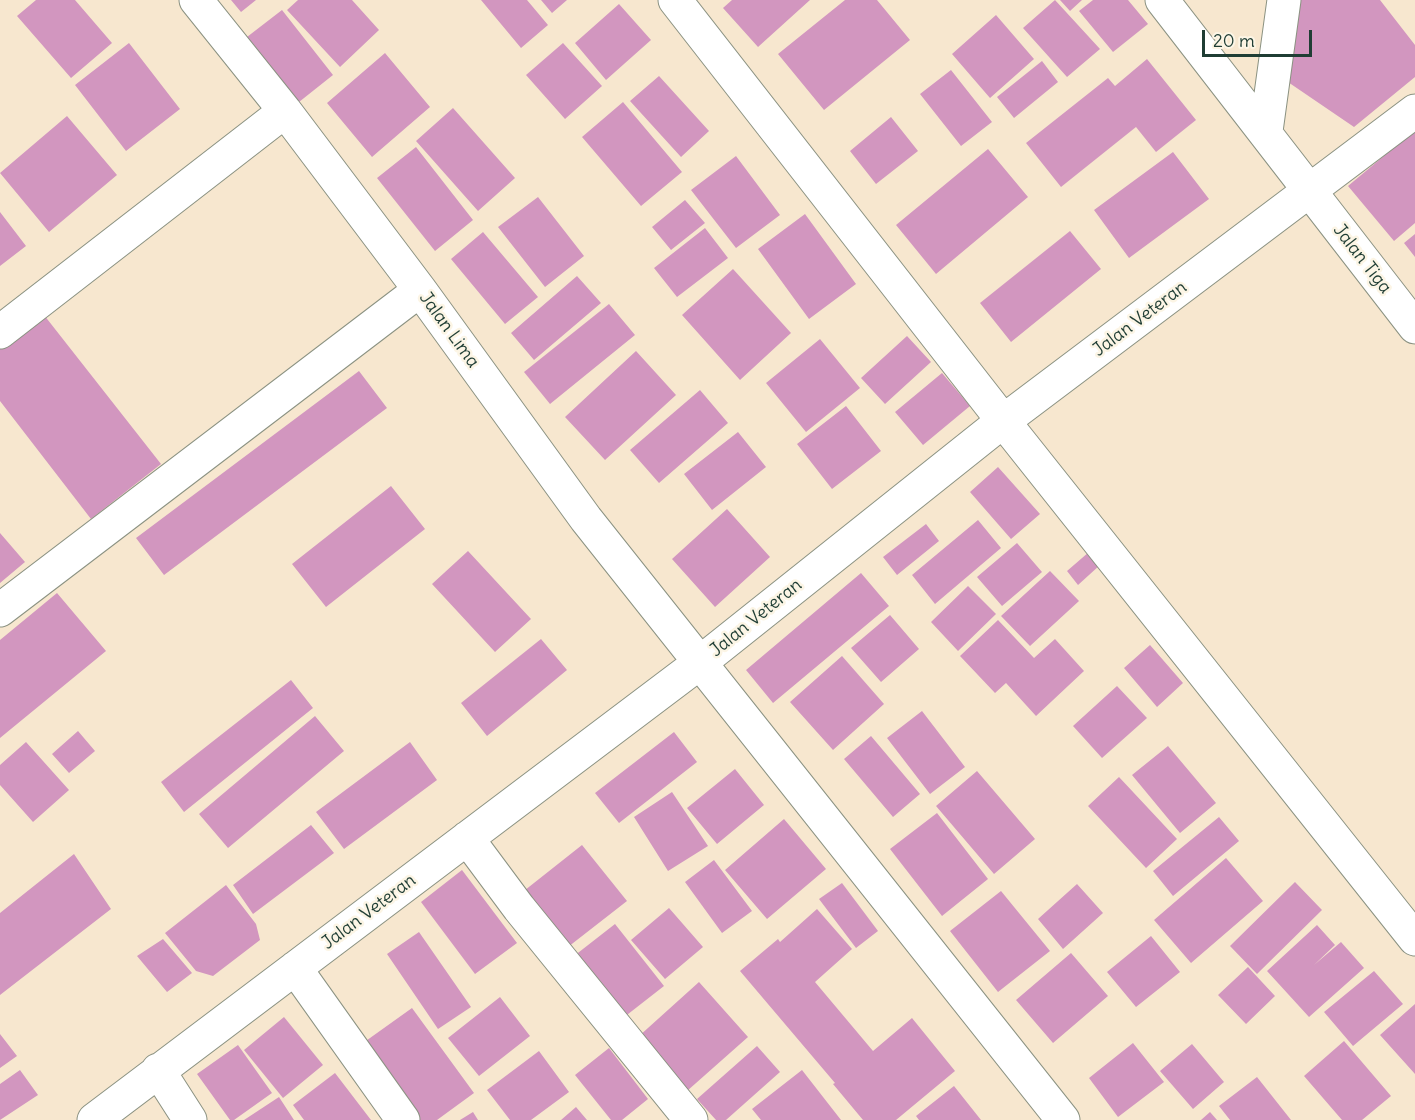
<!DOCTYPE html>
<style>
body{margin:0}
#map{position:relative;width:1415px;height:1120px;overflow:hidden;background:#f7e7cf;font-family:Delius,sans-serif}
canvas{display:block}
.scale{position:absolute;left:1202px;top:30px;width:110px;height:27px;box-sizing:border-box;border:3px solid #1f3d34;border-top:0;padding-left:8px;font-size:18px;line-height:21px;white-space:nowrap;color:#1f3d34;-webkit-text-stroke:4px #fcf5e5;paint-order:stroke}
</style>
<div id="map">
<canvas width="1415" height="1120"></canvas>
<div class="scale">20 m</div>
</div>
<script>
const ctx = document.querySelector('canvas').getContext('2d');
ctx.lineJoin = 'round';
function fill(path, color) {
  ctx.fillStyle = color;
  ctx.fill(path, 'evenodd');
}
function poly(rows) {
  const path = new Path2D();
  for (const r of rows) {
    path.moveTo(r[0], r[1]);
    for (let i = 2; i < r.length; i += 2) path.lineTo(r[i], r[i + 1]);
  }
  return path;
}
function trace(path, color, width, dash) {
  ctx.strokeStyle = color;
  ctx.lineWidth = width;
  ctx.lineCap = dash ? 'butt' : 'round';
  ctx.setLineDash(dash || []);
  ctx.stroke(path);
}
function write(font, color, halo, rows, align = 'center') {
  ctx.font = font + ' Delius,sans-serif';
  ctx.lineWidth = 5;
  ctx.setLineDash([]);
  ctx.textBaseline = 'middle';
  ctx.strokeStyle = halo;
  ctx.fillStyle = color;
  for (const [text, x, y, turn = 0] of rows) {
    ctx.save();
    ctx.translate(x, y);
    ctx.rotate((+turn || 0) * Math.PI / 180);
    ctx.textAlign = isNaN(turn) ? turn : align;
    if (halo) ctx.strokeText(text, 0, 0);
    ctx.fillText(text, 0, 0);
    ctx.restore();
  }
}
fill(poly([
 [36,0,75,0,112,43,71,78,17,16],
 [231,0,256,0,241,12],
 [298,0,352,0,379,30,340,67,287,10],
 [481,0,527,0,548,25,521,48],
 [541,0,567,0,552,13],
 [732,0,810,0,758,47,723,8],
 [845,0,877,0,910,40,824,110,778,54],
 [1055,0,1100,49,1067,77,1023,28],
 [1060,0,1082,0,1070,11],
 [1093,0,1128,0,1148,24,1113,52,1079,11],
 [1294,0,1380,0,1415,45,1415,77,1354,127,1285,80],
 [619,4,651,40,606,80,575,43],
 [282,10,333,75,299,102,247,37],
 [996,15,1034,59,990,98,952,54],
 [129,43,180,109,126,151,75,85],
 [563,43,602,86,565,119,526,75],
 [385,53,430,107,372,157,327,103],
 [1147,59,1196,120,1156,152,1136,127,1061,187,1026,143,1108,78,1115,86],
 [1042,61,1058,82,1014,118,997,97],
 [951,70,992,122,961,146,920,94],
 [659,76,709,131,681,157,630,101],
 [623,102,682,172,641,206,582,137],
 [453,108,515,178,478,211,416,141],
 [67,116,117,175,49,232,0,173],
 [891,117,918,151,876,184,850,151],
 [1415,130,1415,223,1394,241,1348,186],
 [416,147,473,220,435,251,377,178],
 [988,149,1028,197,936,274,896,225],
 [1173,152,1209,199,1129,258,1094,210],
 [736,156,780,215,736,248,691,190],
 [538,197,584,256,545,287,498,227],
 [685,200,705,223,671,250,652,227],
 [0,212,26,246,0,266],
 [805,214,856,284,809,319,758,249],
 [705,228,728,258,677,297,654,268],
 [1070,231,1101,269,1011,342,980,303],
 [483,232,538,297,505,324,451,259],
 [1415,234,1415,257,1404,243],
 [733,269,791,333,740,380,682,315],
 [577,276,601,303,534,360,511,333],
 [609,304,635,335,550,404,524,372],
 [44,315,161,464,91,519,0,401,0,349],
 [907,336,931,362,885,404,861,378],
 [820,339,860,388,806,432,766,383],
 [636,351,676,395,605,460,565,417],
 [359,371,387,408,164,575,136,538],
 [942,373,970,406,923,445,895,412],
 [700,390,728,423,659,483,630,450],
 [846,406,881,451,832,489,797,444],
 [738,432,766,467,712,510,684,474],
 [998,467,1040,514,1011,539,970,492],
 [391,486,425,529,326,607,292,564],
 [727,509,770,557,715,607,672,559],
 [978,520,1001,548,935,604,912,575],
 [926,524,939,541,897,575,883,557],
 [0,533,25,562,0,583],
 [1017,543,1042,572,1002,606,977,577],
 [468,551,531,619,495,652,432,584],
 [1089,552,1100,565,1078,585,1067,571],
 [1050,571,1079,601,1030,646,1001,616],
 [861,573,889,606,773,703,746,670],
 [968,586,996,614,958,651,931,622],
 [57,593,106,651,0,738,0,640],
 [890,615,919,649,881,682,851,648],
 [998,620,1034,658,1055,639,1084,671,1036,716,1006,683,995,693,960,656],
 [541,639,567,670,487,736,461,703],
 [1150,645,1183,683,1157,707,1124,668],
 [842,656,884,704,833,750,790,702],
 [291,680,313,708,184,812,161,782],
 [1117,686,1147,718,1102,758,1073,726],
 [922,711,965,767,930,794,887,738],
 [315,716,344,751,228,848,199,814],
 [78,731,95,751,69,773,52,754],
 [674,732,697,762,619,823,595,793],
 [871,736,920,794,893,817,844,759],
 [26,742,69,790,33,822,0,785,0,765],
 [410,742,437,780,344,849,316,812],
 [1168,746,1216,803,1180,833,1132,775],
 [735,769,764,805,717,844,687,808],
 [977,771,1035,839,994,874,936,806],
 [1119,777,1177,839,1146,868,1088,806],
 [672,792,708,846,668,871,634,817],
 [937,813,988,879,942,916,890,849],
 [1219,817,1239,841,1173,896,1153,871],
 [784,819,826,869,767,919,725,870],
 [311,825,334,853,253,914,233,885],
 [582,845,627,901,559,954,515,898],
 [74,854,111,909,0,995,0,913],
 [1226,858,1263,901,1191,963,1154,920],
 [714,860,752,911,722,933,685,882],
 [462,870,517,943,475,974,421,902],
 [1295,882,1322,910,1257,974,1230,946],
 [842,883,878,931,856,948,819,899],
 [1077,884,1103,913,1063,949,1038,919],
 [226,885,256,924,260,940,213,976,196,971,165,933],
 [1001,891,1050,951,998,992,950,931],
 [669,908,703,947,665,979,631,940],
 [817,909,852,949,815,982,873,1051,912,1018,955,1071,896,1120,863,1120,833,1084,835,1083,740,971,778,939,780,942],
 [615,924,664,986,623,1018,574,956],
 [1317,925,1335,945,1314,965,1341,942,1364,968,1309,1017,1267,971],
 [419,932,471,1007,438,1029,387,954],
 [1151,936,1180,972,1136,1007,1107,972],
 [163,939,192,973,167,992,137,956],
 [1071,953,1108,996,1053,1043,1016,1000],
 [1248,967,1275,996,1246,1024,1218,995],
 [1374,971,1403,1004,1353,1046,1324,1012],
 [699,982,748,1037,687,1091,638,1037],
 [500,997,530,1036,479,1076,448,1038],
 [1415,1004,1415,1074,1380,1035],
 [412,1008,474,1093,437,1120,409,1120,356,1048],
 [284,1017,323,1065,283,1098,244,1050],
 [0,1034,17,1056,0,1068],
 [1344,1041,1391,1096,1362,1120,1342,1120,1304,1076],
 [1133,1043,1164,1082,1118,1117,1089,1078],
 [1192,1044,1224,1082,1193,1109,1160,1071],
 [238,1045,272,1093,234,1120,230,1120,197,1074],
 [757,1046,780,1072,726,1120,716,1120,697,1099],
 [609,1048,648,1099,622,1120,611,1120,575,1075],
 [539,1051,569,1092,531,1120,510,1120,487,1090],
 [20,1070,38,1095,0,1120,0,1084],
 [802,1070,841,1120,761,1120,752,1109],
 [335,1073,371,1120,304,1120,293,1105],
 [1257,1077,1291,1120,1230,1120,1219,1106],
 [954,1086,981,1120,919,1120,916,1116],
 [279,1097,294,1120,244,1120],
 [576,1107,587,1120,561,1120],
 [473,1112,478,1120,460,1120],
 [1210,1112,1217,1120,1201,1120]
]), '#d296bf');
const minor = poly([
 [196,0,285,111,420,290,586,519,1063,1120],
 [675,0,1004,422,1415,939],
 [1162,0,1415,327],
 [1266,131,1284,0],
 [0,332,285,111],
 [0,610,420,290],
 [467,838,519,908,691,1120],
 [295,968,403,1120],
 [158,1070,190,1120],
 [94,1120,702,661,993,429,1415,111]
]);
trace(minor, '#8b9282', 35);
trace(minor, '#fff', 33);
write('18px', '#1f3d34', '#fcf5e5', [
 ["Jalan Tiga",1362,259,52],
 ["Jalan Veteran",1140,319,-37],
 ["Jalan Lima",449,330,54],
 ["Jalan Veteran",756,618,-39],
 ["Jalan Veteran",369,912,-37]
]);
</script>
